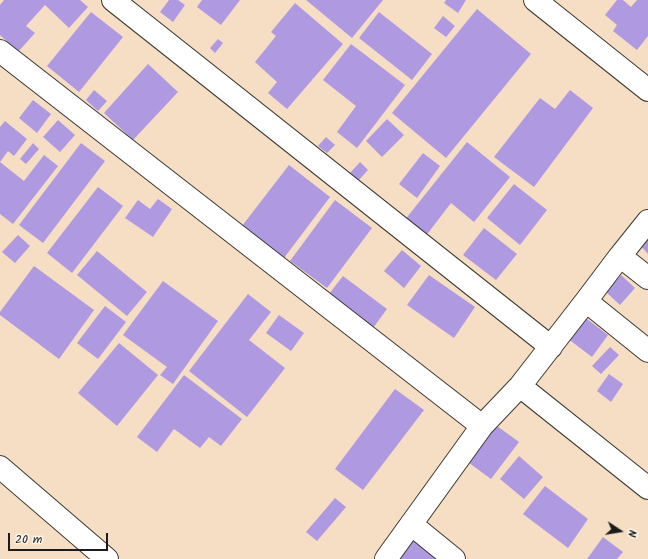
<!DOCTYPE html>
<style>
body{margin:0}
#map{position:relative;width:648px;height:559px;overflow:hidden;background:#f5dec3;font-family:Kalam,sans-serif}
canvas{display:block}
.north{position:absolute;left:600px;top:511px;width:40px;height:40px;-webkit-text-stroke:3px #fbf7ec;paint-order:stroke;rotate:102deg;font-size:11px;font-weight:700;line-height:16px;text-align:center;color:#1c1c1c}
.north::after{content:'';display:block;margin:auto;width:14px;height:18px;background:#1c1c1c;clip-path:polygon(50% 0,100% 100%,50% 72%,0 100%)}
.scale{position:absolute;left:8px;top:533px;width:100px;height:18px;box-sizing:border-box;border:2px solid #1c1c1c;border-top:0;padding-left:5px;font-size:12px;line-height:14px;white-space:nowrap;color:#1c1c1c;-webkit-text-stroke:3px #fbf7ec;paint-order:stroke}
</style>
<div id="map">
<canvas width="648" height="559"></canvas>
<div class="north">N</div>
<div class="scale">20 m</div>
</div>
<script>
const ctx = document.querySelector('canvas').getContext('2d');
ctx.lineJoin = 'round';
function fill(path, color) {
  ctx.fillStyle = color;
  ctx.fill(path, 'evenodd');
}
function poly(rows) {
  const path = new Path2D();
  for (const r of rows) {
    path.moveTo(r[0], r[1]);
    for (let i = 2; i < r.length; i += 2) path.lineTo(r[i], r[i + 1]);
  }
  return path;
}
function trace(path, color, width, dash) {
  ctx.strokeStyle = color;
  ctx.lineWidth = width;
  ctx.lineCap = dash ? 'butt' : 'round';
  ctx.setLineDash(dash || []);
  ctx.stroke(path);
}
fill(poly([
 [4,0,80,0,88,7,69,28,45,5,26,26,35,33,18,52,0,35,0,5],
 [169,0,178,0,185,5,173,22,160,12],
 [202,0,240,0,221,25,197,7],
 [306,0,383,0,352,38],
 [446,0,466,0,458,13,444,3],
 [617,0,623,0,631,7,637,0,648,0,648,36,637,50,613,31,617,25,605,15],
 [295,3,343,44,287,109,268,93,277,82,255,62,276,36,271,32],
 [477,9,531,54,446,158,392,113],
 [91,12,123,37,79,92,47,66],
 [379,12,432,54,412,80,359,38],
 [443,16,455,26,446,37,434,28],
 [218,39,223,43,215,53,210,48],
 [351,44,405,85,357,148,337,132,356,106,323,80],
 [148,64,178,92,133,140,104,113],
 [94,90,107,101,98,111,86,100],
 [570,90,593,108,534,187,494,157,540,98,555,109],
 [33,100,51,114,37,133,19,118],
 [387,119,404,135,382,157,366,141],
 [58,120,75,135,60,152,43,137],
 [5,121,27,139,14,156,8,151,0,162,0,127],
 [326,137,335,145,327,153,318,146],
 [467,142,510,177,474,222,451,203,425,237,404,221],
 [33,143,39,149,26,164,20,159],
 [81,143,105,161,43,243,19,225],
 [423,153,440,166,417,198,399,184],
 [44,155,58,166,13,224,0,214,0,162,24,181],
 [360,162,368,170,358,181,350,173],
 [289,165,330,197,284,258,242,226],
 [514,184,547,210,520,245,487,218],
 [98,187,123,206,72,273,47,253],
 [158,199,172,209,153,237,125,218,138,200,150,209],
 [335,200,372,228,327,288,290,261],
 [484,228,517,254,496,280,463,255],
 [18,235,30,246,15,263,2,252],
 [648,236,648,254,639,244],
 [402,250,421,266,404,288,384,271],
 [97,251,147,292,127,316,77,275],
 [34,266,94,310,59,359,0,315,0,312],
 [429,275,475,307,454,338,407,305],
 [621,275,635,288,620,305,606,292],
 [343,276,387,309,373,328,329,294],
 [163,281,218,321,173,384,160,375,167,367,123,335],
 [248,294,271,312,249,340,285,368,247,417,189,371],
 [105,306,126,322,98,359,77,343],
 [579,313,608,335,592,357,563,335],
 [279,315,304,333,291,351,266,333],
 [119,343,158,375,117,426,78,393],
 [610,347,619,355,601,374,592,366],
 [609,374,623,384,611,402,597,391],
 [184,375,242,419,221,446,209,437,200,448,174,429,157,452,137,437],
 [395,389,424,410,363,490,335,469],
 [493,423,519,442,491,479,465,460],
 [519,456,543,477,524,499,500,479],
 [545,486,588,519,568,548,523,514],
 [335,498,346,507,317,541,306,532],
 [409,537,438,559,392,559],
 [603,537,623,552,617,559,587,559]
]), '#af9ae1');
const minor = poly([
 [113,0,551,347],
 [535,0,648,90],
 [0,51,482,426],
 [620,256,648,278],
 [586,301,648,351],
 [520,386,648,488],
 [0,467,107,559],
 [411,524,454,559],
 [386,559,482,426,520,386,586,301,620,256,648,221]
]);
trace(minor, '#3d3935', 24);
trace(minor, '#fff', 22);
</script>
